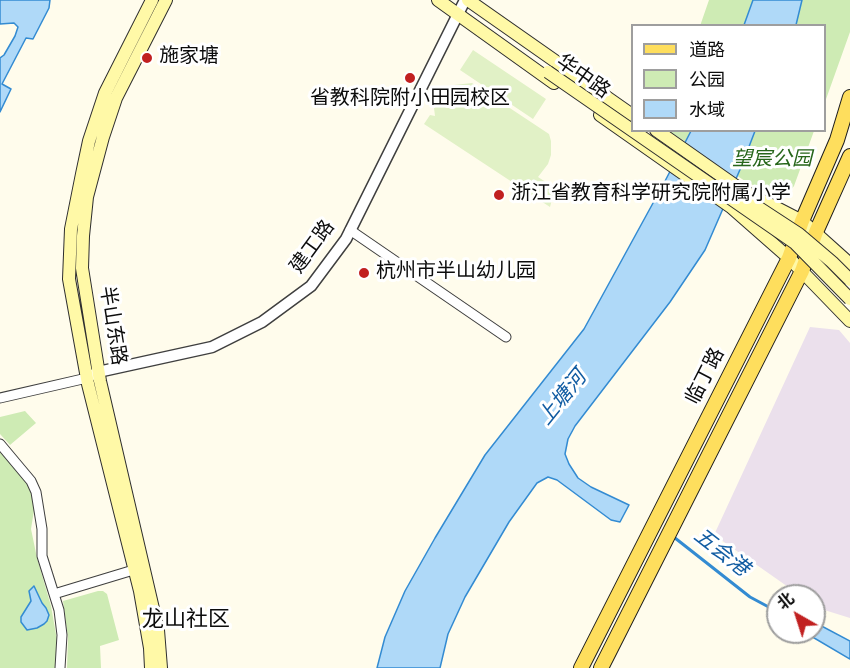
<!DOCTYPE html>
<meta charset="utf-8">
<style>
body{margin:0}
#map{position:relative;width:850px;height:668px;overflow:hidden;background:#fffcec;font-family:Spectral,"Noto Sans SC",serif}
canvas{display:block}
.legend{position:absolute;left:631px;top:24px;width:195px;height:108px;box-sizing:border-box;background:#fff;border:2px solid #9e9e9e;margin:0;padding:8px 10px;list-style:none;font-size:18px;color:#0c0c0c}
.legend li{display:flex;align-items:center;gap:12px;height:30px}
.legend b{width:30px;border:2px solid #9e9e9e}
.north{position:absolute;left:766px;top:584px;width:60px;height:60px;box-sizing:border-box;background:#fff;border:2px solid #9e9e9e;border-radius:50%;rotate:321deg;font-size:16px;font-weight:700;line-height:24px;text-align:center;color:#0c0c0c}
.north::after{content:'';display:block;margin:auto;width:21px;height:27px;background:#c12020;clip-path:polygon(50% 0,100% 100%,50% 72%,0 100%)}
</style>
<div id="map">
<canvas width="850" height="668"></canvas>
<ul class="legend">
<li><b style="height:8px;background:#fede5d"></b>道路</li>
<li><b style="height:16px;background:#ceebb4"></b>公园</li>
<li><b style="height:16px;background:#afd9f8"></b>水域</li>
</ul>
<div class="north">北</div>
</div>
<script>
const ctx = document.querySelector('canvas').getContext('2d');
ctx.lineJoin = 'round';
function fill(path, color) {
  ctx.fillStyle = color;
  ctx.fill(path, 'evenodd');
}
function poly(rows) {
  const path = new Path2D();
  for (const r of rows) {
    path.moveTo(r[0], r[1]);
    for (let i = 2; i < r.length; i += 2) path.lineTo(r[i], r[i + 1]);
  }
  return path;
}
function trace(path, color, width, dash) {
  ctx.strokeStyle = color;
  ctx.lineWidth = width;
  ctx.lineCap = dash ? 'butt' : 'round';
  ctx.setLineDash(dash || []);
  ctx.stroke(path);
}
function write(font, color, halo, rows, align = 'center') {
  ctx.font = font + ' Spectral,"Noto Sans SC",serif';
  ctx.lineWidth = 6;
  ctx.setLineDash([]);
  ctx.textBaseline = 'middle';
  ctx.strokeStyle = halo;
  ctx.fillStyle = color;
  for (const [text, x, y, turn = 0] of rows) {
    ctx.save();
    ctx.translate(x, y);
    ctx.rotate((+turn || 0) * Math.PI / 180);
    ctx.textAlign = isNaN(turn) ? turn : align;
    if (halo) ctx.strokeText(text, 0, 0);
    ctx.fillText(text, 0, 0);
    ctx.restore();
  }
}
fill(poly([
 [810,327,839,330,850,343,850,618,818,608,814,605,814,596,801,596,714,535]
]), '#ebe0ec');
fill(poly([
 [709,0,850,0,850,32,825,102,824,26,700,26],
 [669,131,814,131,794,186,788,194,780,199,745,181],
 [25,411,36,423,10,445,0,434,0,417],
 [0,452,31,486,35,504,31,529,37,558,51,606,57,640,55,668,0,668],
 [98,591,103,591,107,594,119,640,100,646,101,668,67,668,68,638,63,601]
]), '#ceebb4');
fill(poly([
 [473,50,546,99,533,119,460,70],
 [472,83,549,134,551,141,551,155,548,164,538,177,555,188,550,207,424,124,430,115,435,116,434,108,444,92,454,85]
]), '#e1f1c6');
const water = poly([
 [0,0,50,0,49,8,33,39,26,38,2,84,11,89,0,112,0,58,4,55,15,36,18,27,14,23,0,24,0,0],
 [753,0,802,0,796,25,744,25,753,0],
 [691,131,755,131,742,165,705,250,670,302,575,426,568,439,565,454,569,464,578,478,591,487,629,505,620,522,611,520,557,480,548,477,537,483,509,522,465,597,448,634,440,668,377,668,385,637,405,591,435,538,485,455,584,329,664,183,691,131],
 [34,586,42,603,46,608,49,615,47,621,44,624,37,628,27,630,21,622,21,617,31,601,29,591,34,586],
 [814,622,850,641,850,659,804,632,814,632,814,622]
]);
fill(water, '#afd9f8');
trace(water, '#338bd2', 1.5);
trace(poly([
 [675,538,750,597,778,612]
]), '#338bd2', 3);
const minor = poly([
 [350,230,506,337],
 [0,398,87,378],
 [0,444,31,481,36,492,42,529,42,556,59,610,62,635,60,668],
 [54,594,140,568]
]);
const tertiary = poly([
 [92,375,98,372,212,347,262,322,311,286,346,239,465,0]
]);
const secondary = poly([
 [438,0,554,83],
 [468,0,632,115],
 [600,115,731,207,789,258,850,321],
 [656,130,740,189,802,221,850,264],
 [151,668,150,648,140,591,88,384,69,279,71,229,82,174,89,141,105,93,152,0],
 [161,668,158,630,100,381,82,268,83,236,87,197,103,137,116,98,166,0]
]);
const primary = poly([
 [581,668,789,258,802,221,837,140,850,97],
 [601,668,802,271,816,232,850,156]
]);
trace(minor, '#3f3f3f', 11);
trace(tertiary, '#3f3f3f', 13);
trace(secondary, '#2e2e2e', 14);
trace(primary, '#1d1d1d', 16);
trace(minor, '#fff', 9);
trace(tertiary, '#fff', 10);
trace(secondary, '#fff9a7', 12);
trace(primary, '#fede5d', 14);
const secondaryBridge = poly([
 [548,72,795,243,850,299],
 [747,200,799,234,832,262,850,280]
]);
trace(secondaryBridge, '#2e2e2e', 14, []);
trace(secondaryBridge, '#fff9a7', 12);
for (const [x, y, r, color] of [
 [147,58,6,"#c12020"],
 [410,78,6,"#c12020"],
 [499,195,6,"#c12020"],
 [364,273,6,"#c12020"]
]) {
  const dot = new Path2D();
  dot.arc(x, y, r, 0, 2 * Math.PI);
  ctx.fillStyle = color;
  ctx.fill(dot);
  trace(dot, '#fff', 2);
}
write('20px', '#0c0c0c', '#fff', [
 ["施家塘",159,58],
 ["省教科院附小田园校区",410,100,"center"],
 ["浙江省教育科学研究院附属小学",511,195],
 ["杭州市半山幼儿园",376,273]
], 'left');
write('20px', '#0c0c0c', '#fff', [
 ["华中路",582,78,35],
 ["建工路",314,248,-54],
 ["半山东路",111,326,81],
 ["临丁路",707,377,-63]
]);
write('italic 20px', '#27661b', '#fff', [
 ["望宸公园",772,161]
]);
write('italic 21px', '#115ca2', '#fff', [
 ["上塘河",564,399,-51],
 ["五会港",720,554,38]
]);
write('22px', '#0c0c0c', '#fff', [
 ["龙山社区",186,622]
]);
</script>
